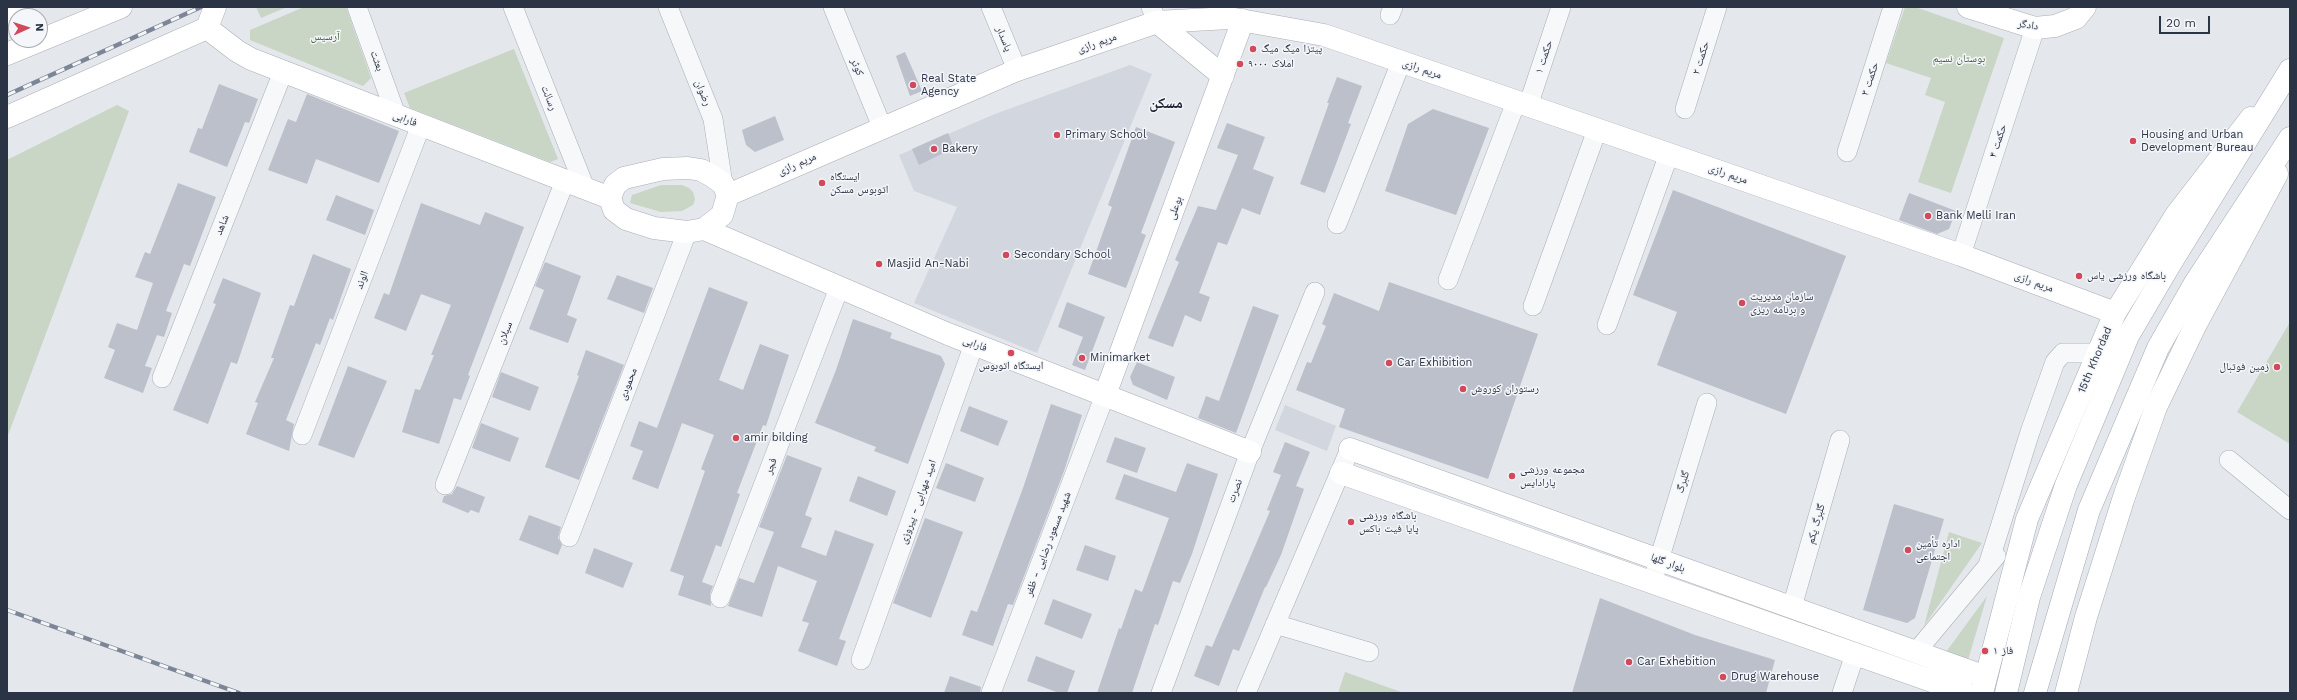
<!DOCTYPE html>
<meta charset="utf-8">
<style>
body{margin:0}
#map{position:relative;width:2297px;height:700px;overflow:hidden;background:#e4e7ec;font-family:"Work Sans",sans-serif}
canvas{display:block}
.frame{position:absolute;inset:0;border:8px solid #2b3445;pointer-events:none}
.north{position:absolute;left:8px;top:8px;width:40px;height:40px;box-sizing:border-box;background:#f4f6f9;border:1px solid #a4a8b1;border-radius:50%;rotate:87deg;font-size:11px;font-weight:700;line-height:16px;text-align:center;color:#2b3445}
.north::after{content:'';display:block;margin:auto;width:14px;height:18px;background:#d1495b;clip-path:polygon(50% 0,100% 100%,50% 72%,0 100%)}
.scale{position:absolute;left:2159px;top:16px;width:51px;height:18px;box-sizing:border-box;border:2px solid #2b3445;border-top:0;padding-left:5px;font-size:12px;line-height:14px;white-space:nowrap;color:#2b3445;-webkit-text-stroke:3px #f4f6f9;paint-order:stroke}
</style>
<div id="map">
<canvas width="2297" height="700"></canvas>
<div class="frame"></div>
<div class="north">N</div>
<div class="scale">20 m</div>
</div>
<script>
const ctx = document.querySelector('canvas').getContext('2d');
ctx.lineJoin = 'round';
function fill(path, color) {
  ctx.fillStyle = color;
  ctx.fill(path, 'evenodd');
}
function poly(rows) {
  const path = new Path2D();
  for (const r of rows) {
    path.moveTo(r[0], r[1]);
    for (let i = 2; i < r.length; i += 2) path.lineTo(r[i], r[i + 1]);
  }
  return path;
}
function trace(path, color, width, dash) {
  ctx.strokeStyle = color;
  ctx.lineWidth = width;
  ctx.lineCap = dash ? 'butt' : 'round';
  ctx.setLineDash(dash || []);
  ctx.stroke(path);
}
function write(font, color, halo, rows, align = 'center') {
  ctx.font = font + ' "Work Sans","Noto Naskh Arabic",sans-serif';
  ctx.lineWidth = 3;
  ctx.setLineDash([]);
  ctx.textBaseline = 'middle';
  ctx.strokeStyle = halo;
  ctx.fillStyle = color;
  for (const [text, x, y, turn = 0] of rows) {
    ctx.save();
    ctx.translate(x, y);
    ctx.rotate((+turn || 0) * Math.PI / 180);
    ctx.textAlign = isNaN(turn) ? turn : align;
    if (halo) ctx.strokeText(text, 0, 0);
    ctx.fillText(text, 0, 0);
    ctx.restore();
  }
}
fill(poly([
 [1130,65,1152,74,1037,353,914,303,957,207,914,191,899,155,995,114],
 [1285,405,1336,426,1327,451,1275,430]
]), '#d2d6de');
fill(poly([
 [256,7,287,7,261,18],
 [304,7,346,7,371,78,363,86,250,40,250,30],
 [1905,7,1915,7,2004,38,1951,193,1918,182,1945,102,1925,95,1931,78,1886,63],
 [514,49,558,159,550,162,410,108,404,93],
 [117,105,129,111,7,438,7,160],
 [661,185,682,185,689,188,693,192,695,199,693,205,682,211,661,212,630,203,632,195],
 [2290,322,2290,444,2237,412],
 [1949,532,1982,543,1924,626],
 [1987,596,1968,660,1946,652],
 [1345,672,1404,693,1338,693]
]), '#c9d6c5');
fill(poly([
 [905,52,922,91,910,96,896,56],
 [1337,77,1362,86,1348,123,1351,124,1325,193,1300,184,1329,103,1327,103],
 [219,84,258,99,249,123,245,122,227,167,189,152,198,128,202,129],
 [307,94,399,131,379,183,316,159,307,184,268,170,288,119,296,122],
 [1433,109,1489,128,1456,215,1385,191,1408,124],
 [775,116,784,140,755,152,746,145,742,130],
 [1227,123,1265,137,1253,169,1274,177,1260,215,1242,208,1227,245,1218,242,1199,293,1210,297,1201,322,1185,315,1173,347,1148,338,1179,262,1175,260,1198,206,1216,210,1238,155,1217,148],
 [1136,127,1175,142,1141,233,1146,235,1126,288,1088,274,1112,207,1108,205],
 [948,133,954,148,919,165,912,149],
 [178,183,216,197,190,266,184,264,166,311,172,313,164,337,157,335,145,366,152,368,143,393,104,378,115,350,108,347,117,323,137,330,153,283,135,277,145,252,150,254],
 [1673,190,1846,256,1786,414,1657,365,1677,312,1633,295],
 [1909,193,1956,211,1949,229,1937,234,1899,220],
 [336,195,374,210,365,235,326,220],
 [421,203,480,225,485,212,524,227,468,375,470,376,461,400,454,398,439,444,402,432,415,389,420,390,434,355,431,355,451,305,421,294,406,331,374,318,384,293,389,295],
 [313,254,351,269,333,320,330,318,320,345,316,343,286,420,294,424,289,451,246,434,258,403,255,402,274,358,271,358,281,330,290,305,294,306],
 [545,262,581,276,567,315,577,319,568,343,529,329,544,290,535,286],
 [617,275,653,288,644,313,607,299],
 [223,278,261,293,237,364,231,362,208,424,173,410,216,304,213,303],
 [1389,282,1538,334,1488,479,1339,427,1345,409,1296,390,1307,362,1311,363,1326,326,1322,324,1334,293,1379,311],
 [709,287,748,302,719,380,743,390,760,344,789,355,766,426,763,425,737,493,740,494,721,547,716,545,702,582,713,586,710,594,711,606,678,595,684,576,670,571,705,471,701,469,714,435,682,423,658,489,632,479,643,451,630,446,639,421,657,428],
 [1067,302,1105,317,1085,370,1072,365,1083,337,1058,327],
 [1253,306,1279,315,1236,433,1198,418,1206,396,1219,401],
 [853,319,892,333,890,338,941,356,945,364,908,464,874,451,876,447,815,423,836,370],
 [586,350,624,365,579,480,545,467,579,376,577,375],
 [1137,362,1175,377,1167,400,1133,385,1130,377],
 [348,366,387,381,354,458,318,445],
 [501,372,539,387,530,411,492,397],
 [1051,404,1082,415,1064,471,1013,605,1008,604,993,646,962,635,971,610,977,612,1023,488],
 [969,406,1008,421,998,446,960,431],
 [481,423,519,438,510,462,472,448],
 [1115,437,1146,448,1137,473,1106,462],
 [1285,442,1310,452,1296,486,1304,489,1281,555,1266,587,1265,587,1239,651,1233,649,1219,686,1194,676,1206,645,1212,647,1270,511,1267,510,1281,475,1273,472],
 [787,455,822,468,805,515,812,518,801,547,826,556,835,530,874,544,839,639,846,641,837,666,798,651,809,623,802,621,817,581,778,566,762,617,728,606,739,578,754,583,774,532,759,527],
 [946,463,984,478,975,502,936,488],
 [1187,463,1218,474,1192,554,1180,583,1173,581,1158,625,1155,624,1132,693,1097,693,1119,628,1121,629,1135,589,1142,592,1169,518,1115,499,1124,474,1176,492],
 [858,476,896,491,887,516,849,501],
 [457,486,485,497,479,513,471,510,468,513,442,502,444,496,452,494],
 [1894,504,1944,519,1915,618,1907,623,1863,610],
 [529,515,561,527,558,538,562,545,558,555,519,540],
 [925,518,963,532,931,618,893,603],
 [1085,545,1116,556,1108,581,1076,570],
 [594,548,633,563,623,588,585,573],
 [1600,598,1695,635,1775,660,1766,693,1572,693],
 [1053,599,1092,614,1082,639,1044,624],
 [1036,656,1075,671,1067,693,1059,693,1027,681],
 [950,676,981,687,980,693,944,693]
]), '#bbc0ca');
const street = poly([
 [357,7,396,115],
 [513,7,585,188],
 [668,7,713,119,723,184],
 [833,7,882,127],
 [991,7,1017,70],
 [1151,7,1157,22],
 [1390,15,1393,7],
 [1528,106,1561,7],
 [1685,109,1717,7],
 [1847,152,1893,7],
 [1337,224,1401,62],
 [1961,255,2035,28],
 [1448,280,1516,102],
 [1533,306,1597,130],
 [1607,325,1669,154],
 [162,378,283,72],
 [302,435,421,125],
 [2229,460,2290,510],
 [445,485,565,181],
 [569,537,687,232],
 [1988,565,2030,432,2055,362,2063,353,2098,353],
 [1652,583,1707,403],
 [720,598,839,288],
 [1792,607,1840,440],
 [1275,624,1369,652],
 [1916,652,1996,556],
 [861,660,974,344],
 [991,693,1105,395],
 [1161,693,1250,452,1315,292],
 [1246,693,1350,449],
 [1842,693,1855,654]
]);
const secondary = poly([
 [1968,7,2035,28,2055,26,2076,18,2085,7],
 [7,13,21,7],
 [1157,22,1223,76],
 [207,28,237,51,251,59,610,198],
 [7,54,121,7],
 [7,117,207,28,215,7],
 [688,168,701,170,712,176,723,184,728,195,722,215,704,229,687,232,654,228,626,219,614,210,610,198,615,185,624,178,663,169,688,168],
 [728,195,1017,70,1157,22,1229,18,1324,35,1961,255,2115,313],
 [704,229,948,334,1250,452],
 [1105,395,1243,20],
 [1350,449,1986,677],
 [1341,473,1966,693],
 [1982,693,2027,519,2115,313,2176,215,2251,118],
 [2066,693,2086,617,2124,497,2156,407,2196,324,2277,174]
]);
const primary = poly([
 [2006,693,2029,597,2066,485,2128,336,2169,266,2290,70],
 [2035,693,2089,510,2158,348,2195,283,2290,138]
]);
trace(street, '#a9aeb7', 20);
trace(secondary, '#a9aeb7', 23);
trace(primary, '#a3abb8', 23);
trace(street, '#f7f8fa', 19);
trace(secondary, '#fff', 22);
trace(primary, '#fff', 22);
const rail = poly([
 [7,95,201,7],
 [7,610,239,693]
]);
trace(rail, '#7d8696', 4.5);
trace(rail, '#f4f6f9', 3, [9]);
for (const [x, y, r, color] of [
 [1253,49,4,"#d1495b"],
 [1240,64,4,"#d1495b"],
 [913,85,4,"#d1495b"],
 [1057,135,4,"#d1495b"],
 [2133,141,4,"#d1495b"],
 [934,149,4,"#d1495b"],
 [822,183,4,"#d1495b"],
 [1928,216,4,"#d1495b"],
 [1006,255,4,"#d1495b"],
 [879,264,4,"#d1495b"],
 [2079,276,4,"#d1495b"],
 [1742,303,4,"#d1495b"],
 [1011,353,4,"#d1495b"],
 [1082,358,4,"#d1495b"],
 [1389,363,4,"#d1495b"],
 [2277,367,4,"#d1495b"],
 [1463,389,4,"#d1495b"],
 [736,438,4,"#d1495b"],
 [1512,476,4,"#d1495b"],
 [1351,522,4,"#d1495b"],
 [1908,550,4,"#d1495b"],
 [1985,651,4,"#d1495b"],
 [1629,662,4,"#d1495b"],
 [1723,677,4,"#d1495b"]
]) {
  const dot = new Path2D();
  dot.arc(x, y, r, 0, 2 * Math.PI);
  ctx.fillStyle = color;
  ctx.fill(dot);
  trace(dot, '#f4f6f9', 1.5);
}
write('11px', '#2b3445', '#f4f6f9', [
 ["دادگر",2028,25,9],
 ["پاسدار",1004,39,67],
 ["مریم رازی",1097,43,-19],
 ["حکمت ۱",1544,57,-72],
 ["حکمت ۲",1701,58,-73],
 ["بعثت",377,61,71],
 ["کوثر",857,67,68],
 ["مریم رازی",1422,69,19],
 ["حکمت ۳",1870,79,-72],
 ["رضوان",703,93,68],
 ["رسالت",549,98,68],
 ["فارابی",405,119,21],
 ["حکمت ۴",1998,141,-72],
 ["مریم رازی",797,164,-24],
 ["مریم رازی",1728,174,19],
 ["بوعلی",1175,208,-70],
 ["شاهد",222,225,-68],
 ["الوند",362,280,-69],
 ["مریم رازی",2034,282,20],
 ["سبلان",505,333,-68],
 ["فارابی",975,344,21],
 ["15th Khordad",2095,360,-67],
 ["محمودی",628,384,-69],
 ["فجر",771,466,-69],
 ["گلبرگ",1683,482,-73],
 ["نصرت",1235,491,-70],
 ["امید مهرابی - پیروزی",918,502,-70],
 ["گلبرگ یکم",1816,524,-74],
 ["شهید مسعود رضایی - ظفر",1048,544,-69],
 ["بلوار گلها",1668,563,20]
]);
write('11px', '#3f6138', '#f4f6f9', [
 ["آرسیس",325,37],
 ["بوستان نسیم",1959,59]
]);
write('11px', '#2b3445', '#f4f6f9', [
 ["پیتزا میگ میگ",1261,49],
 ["املاک ۹۰۰۰",1248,64],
 ["Real State",921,79],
 ["Agency",921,92],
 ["Primary School",1065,135],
 ["Housing and Urban",2141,135],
 ["Development Bureau",2141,148],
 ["Bakery",942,149],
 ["ایستگاه",830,177],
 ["اتوبوس مسکن",830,190],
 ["Bank Melli Iran",1936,216],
 ["Secondary School",1014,255],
 ["Masjid An-Nabi",887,264],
 ["باشگاه ورزشی یاس",2087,276],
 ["سازمان مدیریت",1750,297],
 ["و برنامه ریزی",1750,310],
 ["Minimarket",1090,358],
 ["Car Exhibition",1397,363],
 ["ایستگاه اتوبوس",1011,366,"center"],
 ["زمین فوتبال",2269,367,"right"],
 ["رستوران کوروش",1471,389],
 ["amir bilding",744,438],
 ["مجموعه ورزشی",1520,470],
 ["پارادایس",1520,483],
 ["باشگاه ورزشی",1359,516],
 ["پایا فیت باکس",1359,529],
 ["اداره تأمین",1916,544],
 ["اجتماعی",1916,557],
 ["فاز ۱",1993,651],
 ["Car Exhebition",1637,662],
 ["Drug Warehouse",1731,677]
], 'left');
write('bold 15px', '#1d2536', '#f4f6f9', [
 ["مسکن",1166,104]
]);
</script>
